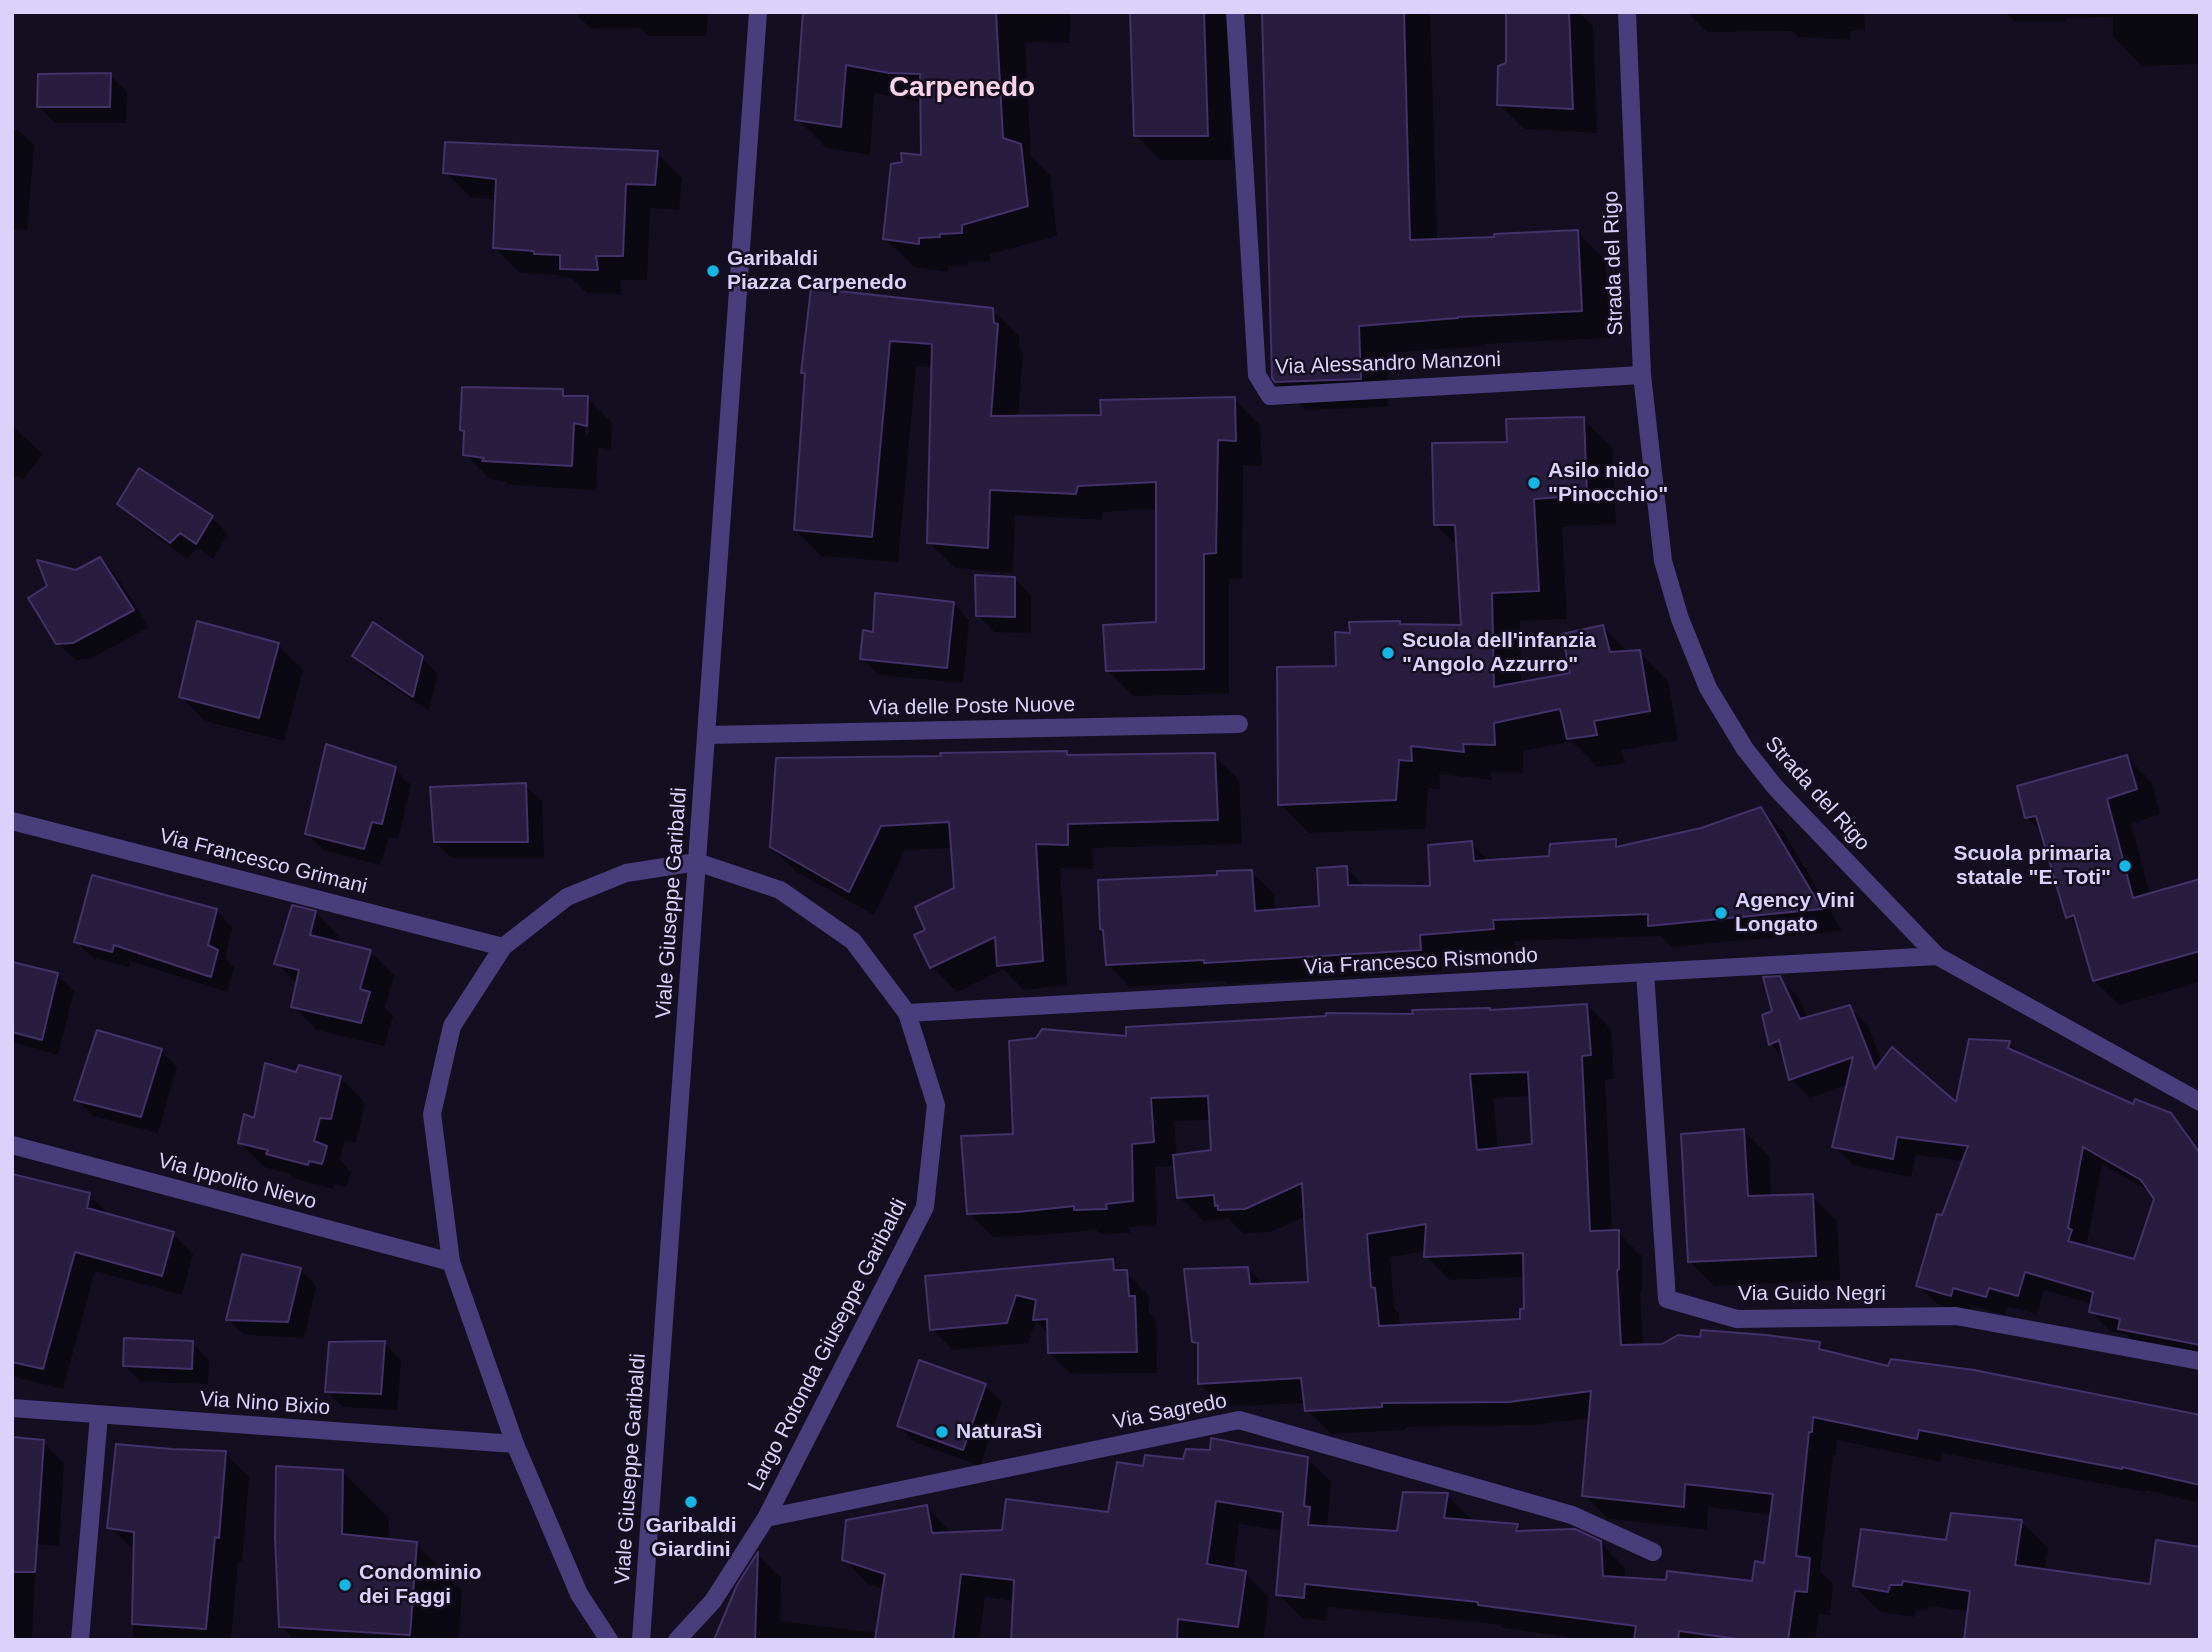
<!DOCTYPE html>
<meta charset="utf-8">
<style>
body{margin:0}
#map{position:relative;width:2212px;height:1652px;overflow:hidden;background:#140f20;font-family:Arial,sans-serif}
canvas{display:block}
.frame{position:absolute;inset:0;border:14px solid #dbd2fb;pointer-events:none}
</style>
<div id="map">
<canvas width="2212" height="1652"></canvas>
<div class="frame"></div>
</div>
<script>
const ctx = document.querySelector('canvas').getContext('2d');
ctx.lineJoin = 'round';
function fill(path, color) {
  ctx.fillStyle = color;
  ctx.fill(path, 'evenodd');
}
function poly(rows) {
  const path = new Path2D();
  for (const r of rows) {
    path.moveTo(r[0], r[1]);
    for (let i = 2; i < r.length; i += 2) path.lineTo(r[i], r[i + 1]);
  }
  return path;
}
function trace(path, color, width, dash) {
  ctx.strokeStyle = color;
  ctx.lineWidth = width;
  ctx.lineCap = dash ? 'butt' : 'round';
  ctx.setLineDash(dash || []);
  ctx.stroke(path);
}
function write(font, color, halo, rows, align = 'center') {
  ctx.font = font + ' Arial,sans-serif';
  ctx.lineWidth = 5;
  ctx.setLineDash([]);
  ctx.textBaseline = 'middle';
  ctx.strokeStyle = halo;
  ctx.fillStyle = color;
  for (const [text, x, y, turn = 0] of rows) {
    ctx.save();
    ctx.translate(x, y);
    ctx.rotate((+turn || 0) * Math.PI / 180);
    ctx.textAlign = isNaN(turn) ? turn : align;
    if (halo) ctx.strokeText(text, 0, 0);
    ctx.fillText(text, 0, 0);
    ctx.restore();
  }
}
fill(poly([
 [574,12,708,12,706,36,648,36,641,28,591,29],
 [804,12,1071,12,1069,43,1025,42,1031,157,1050,175,1057,236,990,254,990,262,968,262,968,266,948,266,948,272,914,267,884,238,923,157,922,102,874,93,870,155,826,148,797,119],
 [1131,12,1228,12,1232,160,1160,160,1136,135],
 [1264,12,1430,12,1437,241,1577,232,1605,260,1610,338,1485,344,1485,346,1387,353,1388,407,1305,410,1276,381],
 [1507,12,1579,12,1593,26,1597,133,1524,129,1499,104,1508,64],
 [1687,12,1864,12,1865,30,1850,31,1850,40,1798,37,1792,31,1707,32],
 [2005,12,2200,12,2200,64,2142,66,2113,36,2113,17,2067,18,2066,22,2015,22],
 [110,75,127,92,126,123,55,123,38,106],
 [12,129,18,130,34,145,27,230,12,230],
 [657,153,682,178,679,210,650,208,647,280,620,280,622,295,587,293,572,278,561,278,558,275,520,273,495,248,497,200,470,197,445,172],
 [813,290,992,310,1019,336,1019,348,1023,352,1018,418,1102,417,1234,399,1260,425,1262,466,1243,465,1242,578,1229,579,1229,694,1133,696,1107,670,1158,624,1158,509,1103,512,1102,520,1015,515,1013,573,955,568,929,542,933,367,916,366,898,562,821,556,795,530,806,376,803,372],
 [562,391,569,398,588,398,612,423,611,450,598,447,596,490,509,485,505,481,490,479,465,454,466,433,461,429],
 [586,416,589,420,589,435,585,435],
 [1583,419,1612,447,1616,524,1562,527,1567,619,1520,621,1521,684,1572,675,1603,627,1629,653,1639,652,1668,681,1678,740,1622,750,1625,763,1597,767,1571,741,1523,751,1523,773,1491,772,1492,780,1439,774,1440,789,1428,788,1425,829,1309,833,1280,804,1352,635,1399,622,1402,626,1463,627,1458,546,1436,525,1509,444],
 [12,426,43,454,23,479,17,476,12,482],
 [123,507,211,517,228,534,213,559,197,548,187,559,140,524],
 [100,559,116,575,149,627,90,659,75,660,58,643,76,572],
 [1015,579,1031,596,1031,633,994,632,978,615],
 [953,603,969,620,963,683,878,675,862,658,875,634],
 [198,623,279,645,303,670,284,741,205,721,181,696],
 [354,655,422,658,438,674,429,711,370,672],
 [1066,752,1071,757,1214,755,1239,780,1242,844,1092,848,1093,869,1060,868,1067,985,1024,990,1003,969,957,992,932,967,916,936,927,930,955,889,953,848,905,850,874,915,797,872,771,847,942,758],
 [2127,757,2152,782,2160,814,2131,824,2150,895,2200,881,2200,982,2119,1005,2094,980,2079,929,2068,917,2043,833,2026,817],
 [395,769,411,785,398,839,389,837,380,865,323,850,307,833],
 [525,785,542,801,544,858,452,858,435,842],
 [1761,809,1783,831,1842,931,1672,947,1661,936,1515,941,1515,951,1442,957,1442,971,1228,984,1225,981,1129,987,1107,964,1219,877,1251,872,1274,894,1275,911,1320,907,1346,868,1365,887,1432,887,1471,843,1490,862,1551,858,1615,841,1622,848,1702,830],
 [216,910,232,927,225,958,234,968,227,992,130,961,129,967,93,958,76,942],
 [315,912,339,936,337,943,370,951,394,975,385,1008,393,1017,384,1046,317,1030,293,1006,298,985,276,963],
 [12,964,57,975,74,991,58,1055,12,1042],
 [1779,978,1798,997,1808,1019,1849,1007,1868,1026,1882,1062,1957,1105,2009,1043,2022,1056,2134,1106,2170,1114,2189,1134,2200,1148,2200,1359,2139,1347,2127,1335,2110,1331,2091,1312,2092,1304,2044,1290,2037,1314,2007,1306,2005,1315,1972,1306,1970,1314,1937,1304,1918,1285,1964,1161,1916,1155,1911,1177,1853,1165,1834,1146,1849,1084,1810,1098,1791,1079,1786,1059,1771,1044],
 [2102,1164,2151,1192,2158,1202,2136,1261,2086,1247],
 [1587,1005,1611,1029,1614,1079,1605,1080,1612,1232,1618,1232,1642,1256,1642,1292,1640,1293,1643,1347,1819,1344,1828,1353,1889,1368,2200,1417,2200,1503,2146,1490,2145,1492,1943,1453,1941,1462,1837,1440,1836,1455,1833,1455,1820,1571,1833,1584,1830,1615,1819,1614,1815,1640,1588,1640,1503,1628,1501,1625,1328,1607,1327,1621,1302,1618,1278,1594,1283,1531,1239,1524,1233,1571,1245,1573,1269,1597,1263,1640,1188,1640,1143,1633,1015,1601,985,1597,979,1640,716,1640,739,1585,758,1555,781,1578,780,1621,878,1633,885,1589,868,1584,844,1560,926,1507,950,1531,951,1534,1003,1532,1109,1514,1144,1468,1184,1461,1307,1458,1331,1482,1327,1528,1399,1533,1447,1495,1471,1519,1470,1522,1517,1526,1524,1533,1600,1542,1625,1567,1625,1579,1753,1583,1765,1565,1772,1515,1708,1507,1707,1530,1608,1519,1584,1495,1590,1418,1534,1425,1405,1427,1405,1430,1331,1434,1307,1410,1306,1403,1224,1407,1200,1383,1200,1348,1193,1342,1248,1268,1264,1285,1310,1283,1306,1216,1270,1232,1244,1234,1229,1219,1203,1221,1179,1197,1176,1166,1155,1167,1157,1225,1129,1227,1130,1233,1100,1234,1096,1230,1043,1235,993,1237,968,1213,1015,1136,1128,1038,1415,1016],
 [1531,1096,1533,1146,1498,1150,1493,1098],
 [1211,1120,1213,1152,1177,1156,1174,1121],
 [1426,1251,1426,1256,1450,1280,1525,1277,1526,1310,1522,1321,1400,1326,1399,1313,1394,1308,1390,1257],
 [161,1051,177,1067,158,1133,93,1116,76,1099],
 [297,1074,341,1078,365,1103,356,1143,344,1142,340,1160,351,1172,346,1187,334,1184,333,1189,293,1178,288,1173,264,1167,239,1142,256,1120],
 [1744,1131,1769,1156,1771,1197,1812,1196,1837,1221,1840,1280,1714,1286,1689,1261],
 [12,1185,89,1195,110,1215,173,1234,193,1254,182,1295,95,1271,63,1389,12,1376],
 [1112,1260,1148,1294,1149,1313,1156,1319,1157,1373,1071,1374,1049,1353,1049,1334,1036,1321,1028,1343,953,1350,932,1329,926,1277],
 [300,1269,316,1286,304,1338,245,1335,228,1319],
 [192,1343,209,1359,208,1384,141,1382,125,1366],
 [385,1343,401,1360,397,1410,343,1407,326,1391],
 [985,1385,1002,1402,980,1466,915,1442,899,1426],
 [12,1439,43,1441,64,1463,59,1546,36,1544,32,1640,12,1640],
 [225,1453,249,1477,242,1561,238,1561,231,1640,133,1640,136,1552,109,1527],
 [343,1472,389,1518,388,1541,416,1544,462,1590,459,1640,294,1640,281,1626],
 [2021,1522,2048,1548,2044,1571,2151,1586,2200,1640,1929,1606,1928,1610,1916,1610,1914,1617,1881,1612,1854,1586,1948,1542]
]), '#0007');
const building = poly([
 [803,12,996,12,1003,138,1021,144,1028,206,962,225,962,233,940,234,940,237,919,238,919,244,883,239,891,164,902,162,901,153,921,155,920,74,889,73,846,65,841,127,795,120,803,12],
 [1130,12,1204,12,1208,136,1134,136,1130,12],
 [1262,12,1404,12,1410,240,1494,237,1494,234,1578,230,1582,311,1458,317,1458,318,1359,326,1361,379,1275,382,1272,378,1262,12],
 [1506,12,1569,12,1573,109,1497,105,1498,66,1506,63,1506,12],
 [111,73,110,107,37,107,38,74,111,73],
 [445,142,658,151,655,185,626,184,623,256,596,256,598,270,560,269,560,255,534,254,534,251,493,248,496,179,443,173,445,142],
 [811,288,993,308,994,323,998,324,991,416,1101,415,1100,400,1235,397,1236,441,1218,440,1216,553,1204,554,1204,669,1106,671,1103,625,1156,622,1156,482,1078,486,1076,494,990,490,988,548,927,543,932,344,890,341,872,537,794,530,805,373,801,373,811,288],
 [462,387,563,389,563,396,588,396,587,426,574,423,572,466,482,461,484,458,463,455,464,431,460,430,462,387],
 [1584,417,1587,495,1534,499,1539,591,1492,593,1494,687,1570,673,1562,634,1603,625,1610,652,1640,650,1650,711,1594,721,1597,735,1567,739,1560,709,1494,723,1495,745,1463,744,1464,752,1411,746,1412,761,1399,760,1396,800,1278,805,1277,667,1336,666,1335,632,1350,633,1349,622,1400,621,1400,624,1461,625,1455,525,1434,525,1432,443,1507,442,1506,419,1584,417],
 [139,468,213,516,196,544,180,533,170,543,117,504,139,468],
 [100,557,134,610,73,643,56,644,28,598,47,586,37,560,76,570,100,557],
 [975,575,1015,577,1015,617,976,616,975,575],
 [875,593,954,602,947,668,860,659,863,630,873,632,875,593],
 [197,621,279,643,259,718,179,697,197,621],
 [373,622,423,656,413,697,352,656,373,622],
 [326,744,396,767,382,824,372,822,364,849,305,834,326,744],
 [1067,751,1067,755,1215,753,1218,820,1068,824,1068,845,1036,844,1043,961,997,966,995,937,930,968,914,935,925,930,915,907,954,888,949,822,881,826,849,892,770,847,776,758,941,756,940,753,1067,751],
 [2127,755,2137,789,2107,799,2133,898,2200,879,2200,951,2093,981,2074,915,2066,918,2036,816,2025,818,2017,786,2127,755],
 [526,783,528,842,434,842,430,787,526,783],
 [1761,807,1822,909,1648,926,1648,914,1493,920,1494,929,1420,935,1421,950,1204,963,1204,960,1106,965,1103,930,1100,929,1098,880,1217,875,1217,871,1252,870,1255,911,1319,906,1317,868,1347,866,1348,885,1430,886,1428,845,1472,841,1474,861,1549,856,1550,844,1616,839,1616,847,1701,828,1761,807],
 [92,875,217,909,208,945,218,950,211,977,114,945,112,952,74,942,92,875],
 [292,905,316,911,310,935,371,950,360,989,370,992,361,1023,291,1007,299,970,274,964,292,905],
 [12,962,58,973,42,1040,12,1032,12,962],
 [1780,976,1800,1019,1850,1005,1875,1069,1892,1047,1956,1102,1969,1039,2010,1041,2008,1048,2133,1104,2135,1099,2171,1113,2200,1153,2200,1345,2118,1329,2120,1319,2089,1312,2093,1292,2025,1272,2018,1296,1989,1288,1986,1297,1953,1288,1951,1296,1916,1286,1937,1214,1942,1215,1968,1146,1897,1137,1893,1159,1832,1147,1853,1057,1789,1080,1779,1040,1769,1045,1762,1015,1772,1011,1763,977,1780,976],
 [2083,1147,2141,1180,2154,1199,2134,1259,2068,1241,2072,1230,2068,1228,2083,1147],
 [1587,1004,1591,1055,1582,1056,1590,1231,1619,1230,1619,1269,1617,1270,1621,1345,1662,1344,1678,1335,1700,1337,1701,1330,1766,1335,1820,1342,1819,1349,1888,1366,1891,1359,1974,1370,2200,1415,2200,1485,2122,1467,2122,1469,1919,1430,1917,1439,1813,1417,1812,1432,1809,1432,1796,1556,1810,1558,1807,1592,1795,1591,1788,1640,1745,1640,1679,1631,1678,1640,1634,1640,1636,1626,1478,1605,1478,1602,1305,1584,1304,1598,1276,1595,1283,1512,1216,1501,1207,1564,1246,1571,1238,1627,1178,1619,1177,1640,1011,1640,1014,1580,961,1574,953,1640,875,1640,885,1574,842,1560,846,1520,927,1505,932,1533,1002,1530,1006,1499,1108,1512,1117,1462,1143,1466,1145,1455,1183,1459,1186,1449,1210,1450,1211,1438,1308,1457,1304,1506,1310,1507,1308,1525,1397,1531,1403,1492,1448,1493,1444,1518,1518,1524,1516,1531,1575,1529,1601,1541,1603,1576,1666,1580,1667,1571,1752,1581,1755,1561,1764,1563,1773,1494,1685,1484,1684,1507,1582,1496,1591,1391,1509,1402,1382,1403,1382,1407,1305,1411,1301,1378,1198,1384,1198,1343,1192,1342,1184,1269,1248,1267,1250,1284,1308,1282,1302,1183,1245,1209,1218,1210,1218,1205,1215,1206,1214,1195,1177,1198,1173,1155,1211,1150,1208,1096,1151,1098,1154,1142,1132,1144,1133,1201,1106,1204,1107,1209,1074,1210,1074,1206,1018,1212,967,1214,961,1136,1013,1134,1009,1041,1036,1038,1042,1029,1126,1036,1126,1027,1326,1016,1326,1013,1413,1014,1412,1010,1490,1008,1490,1010,1587,1004],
 [1528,1072,1532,1144,1477,1150,1470,1074,1528,1072],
 [1426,1224,1424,1257,1523,1253,1524,1309,1520,1309,1520,1319,1379,1326,1375,1288,1371,1287,1367,1234,1426,1224],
 [97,1030,162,1049,141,1117,74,1100,97,1030],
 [265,1063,296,1072,299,1065,341,1076,331,1119,320,1118,314,1141,327,1146,322,1164,309,1161,308,1165,266,1154,268,1150,238,1143,244,1114,254,1118,265,1063],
 [1744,1129,1748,1196,1813,1194,1816,1256,1688,1262,1681,1134,1744,1129],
 [12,1174,90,1193,87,1208,174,1232,162,1276,75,1252,43,1369,12,1362,12,1174],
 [242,1254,301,1268,288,1322,226,1320,242,1254],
 [1113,1259,1114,1270,1127,1270,1129,1296,1135,1296,1137,1352,1048,1353,1047,1319,1033,1320,1036,1300,1016,1295,1007,1323,930,1330,925,1276,1113,1259],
 [124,1338,193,1341,192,1369,123,1366,124,1338],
 [385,1341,381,1394,325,1392,329,1342,385,1341],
 [919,1360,986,1384,963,1450,897,1426,919,1360],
 [12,1437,44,1440,35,1572,12,1572,12,1437],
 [116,1444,172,1449,226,1451,219,1538,215,1537,206,1629,132,1624,134,1532,107,1528,116,1444],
 [276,1466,343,1470,342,1534,417,1542,410,1635,279,1627,275,1538,276,1466],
 [1951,1513,2022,1520,2015,1565,2150,1584,2156,1540,2200,1547,2200,1640,1964,1640,1970,1591,1903,1581,1902,1585,1890,1585,1888,1592,1853,1586,1861,1529,1946,1540,1951,1513],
 [758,1552,755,1640,714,1640,737,1585,758,1552]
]);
fill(building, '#281d3f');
trace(building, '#433169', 2);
trace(poly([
 [1235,12,1257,375,1270,396,1642,375],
 [1627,12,1642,375,1663,561,1680,619,1708,688,1745,749,1775,787,1937,956,2200,1102],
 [707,735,1239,724],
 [12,821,503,947],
 [1645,972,1667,1299,1737,1319,1956,1316,2200,1361],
 [907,1013,1937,956],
 [12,1145,451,1262],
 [12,1408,515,1444],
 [766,1518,1239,1420,1572,1515,1653,1552],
 [80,1640,99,1415],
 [609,1640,579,1594,515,1444,451,1262,432,1114,452,1026,503,947,567,897,626,873,697,862,780,890,853,941,907,1013,936,1105,925,1207,766,1518,713,1601,677,1640]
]), '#483e7b', 18);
trace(poly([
 [641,1640,758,12]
]), '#483e7b', 18);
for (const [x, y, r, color] of [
 [713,271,7,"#14b7e4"],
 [1534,483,7,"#14b7e4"],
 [1388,653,7,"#14b7e4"],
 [2125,866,7,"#14b7e4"],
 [1721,913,7,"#14b7e4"],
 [942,1432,7,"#14b7e4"],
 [691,1502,7,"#14b7e4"],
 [345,1585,7,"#14b7e4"]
]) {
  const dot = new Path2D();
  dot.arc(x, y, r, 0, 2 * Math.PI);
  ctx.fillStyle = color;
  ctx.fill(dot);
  trace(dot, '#140f20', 2.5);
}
write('bold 21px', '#dbd2fb', '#140f20', [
 ["Garibaldi",727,259],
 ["Piazza Carpenedo",727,283],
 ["Asilo nido",1548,471],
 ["\"Pinocchio\"",1548,495],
 ["Scuola dell'infanzia",1402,641],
 ["\"Angolo Azzurro\"",1402,665],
 ["Scuola primaria",2111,854,"right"],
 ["statale \"E. Toti\"",2111,878,"right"],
 ["Agency Vini",1735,901],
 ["Longato",1735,925],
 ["NaturaSì",956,1432],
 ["Garibaldi",691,1526,"center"],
 ["Giardini",691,1550,"center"],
 ["Condominio",359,1573],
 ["dei Faggi",359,1597]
], 'left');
write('21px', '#dbd2fb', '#140f20', [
 ["Strada del Rigo",1614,263,-92],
 ["Via Alessandro Manzoni",1388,364,-2],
 ["Via delle Poste Nuove",972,707,-1],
 ["Strada del Rigo",1817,794,48],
 ["Via Francesco Grimani",263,862,14],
 ["Viale Giuseppe Garibaldi",672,903,-86],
 ["Via Francesco Rismondo",1421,962,-3],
 ["Via Ippolito Nievo",237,1182,15],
 ["Via Guido Negri",1812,1294],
 ["Largo Rotonda Giuseppe Garibaldi",828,1345,-63],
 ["Via Nino Bixio",265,1404,4],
 ["Via Sagredo",1170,1412,-11],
 ["Viale Giuseppe Garibaldi",631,1469,-86]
]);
write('bold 28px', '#fbd4e8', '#140f20', [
 ["Carpenedo",962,88]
]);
</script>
